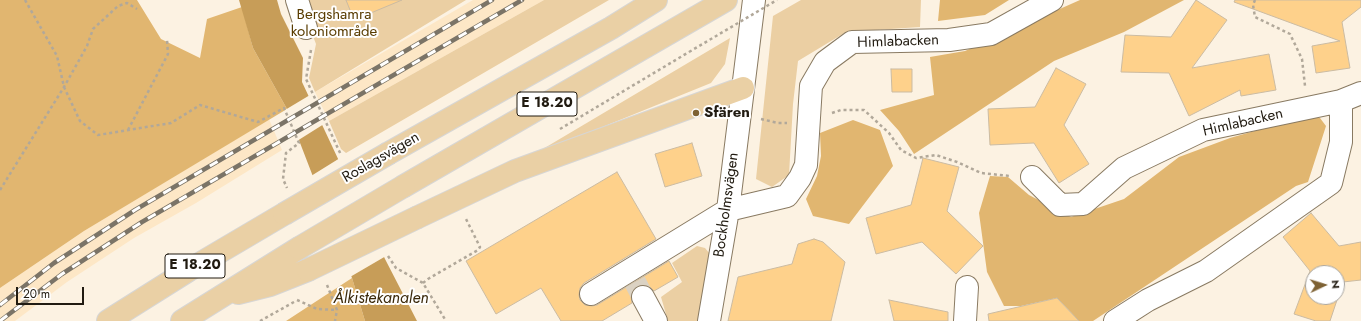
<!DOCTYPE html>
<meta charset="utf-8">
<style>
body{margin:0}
#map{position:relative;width:1361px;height:321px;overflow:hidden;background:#fcf2e2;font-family:Jost,sans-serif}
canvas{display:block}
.north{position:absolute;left:1305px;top:265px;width:40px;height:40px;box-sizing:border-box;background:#fff;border:1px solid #a6a4a0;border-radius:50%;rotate:86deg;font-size:11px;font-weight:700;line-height:16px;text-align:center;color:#211b11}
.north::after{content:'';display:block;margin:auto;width:14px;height:18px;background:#7e6234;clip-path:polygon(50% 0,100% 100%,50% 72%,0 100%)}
.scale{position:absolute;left:16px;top:287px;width:68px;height:18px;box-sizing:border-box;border:2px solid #211b11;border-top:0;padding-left:5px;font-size:12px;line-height:14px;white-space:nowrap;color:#211b11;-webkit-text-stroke:3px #fff;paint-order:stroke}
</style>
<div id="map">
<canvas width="1361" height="321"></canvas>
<div class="north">N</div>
<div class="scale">20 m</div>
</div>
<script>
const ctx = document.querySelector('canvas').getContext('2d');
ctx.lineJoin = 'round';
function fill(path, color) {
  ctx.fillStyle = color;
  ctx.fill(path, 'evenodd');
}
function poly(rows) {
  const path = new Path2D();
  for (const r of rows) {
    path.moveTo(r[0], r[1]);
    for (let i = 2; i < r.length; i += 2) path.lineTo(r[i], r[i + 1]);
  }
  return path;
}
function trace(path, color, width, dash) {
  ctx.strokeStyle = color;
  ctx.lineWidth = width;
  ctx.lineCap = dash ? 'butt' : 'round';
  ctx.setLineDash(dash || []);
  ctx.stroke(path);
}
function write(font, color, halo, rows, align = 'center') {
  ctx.font = font + ' Jost,sans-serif';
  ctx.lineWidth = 4;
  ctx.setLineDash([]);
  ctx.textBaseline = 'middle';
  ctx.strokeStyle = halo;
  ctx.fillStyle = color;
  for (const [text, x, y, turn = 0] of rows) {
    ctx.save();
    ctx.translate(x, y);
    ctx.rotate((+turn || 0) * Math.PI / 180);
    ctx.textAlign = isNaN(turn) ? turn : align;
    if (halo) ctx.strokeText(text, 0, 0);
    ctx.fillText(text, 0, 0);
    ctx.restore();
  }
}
fill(poly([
 [473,0,544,0,329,121,315,92],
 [269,119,282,150,196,203,134,238,67,282,15,321,0,321,0,288,84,231]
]), '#fde7c6');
fill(poly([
 [290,0,466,0,315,92,309,78,316,44,309,26],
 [544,0,609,0,346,153,341,149,329,121],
 [801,0,921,0,920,27,846,32,798,61,793,104,789,175,772,187,756,179,773,16],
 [730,38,725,64,711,83,531,156],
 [697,246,705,248,710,254,701,321,668,321,661,297,682,282,672,263]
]), '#ebcfa3');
fill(poly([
 [0,0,137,0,161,39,200,58,207,19,242,7,253,48,287,109,84,231,0,288],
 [940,0,1009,0,985,15,938,21],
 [1080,0,1184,0,1124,32,1054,61,914,154,899,131,880,110,934,95,930,57,965,51],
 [1300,118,1320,118,1326,126,1308,182,1296,186,1093,321,1079,321,1057,298,1021,306,1004,306,987,272,979,213,990,176,1008,177,1029,195,1071,217,1124,199,1179,157,1230,138],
 [853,120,880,130,893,166,849,224,813,216,806,199,817,176,821,156,820,133],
 [352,278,365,321,286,321]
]), '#e1b670');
fill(poly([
 [239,0,277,0,281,14,303,58,302,82,385,259,417,321,365,321,352,278,287,109,253,48]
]), '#c79d58');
fill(poly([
 [310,95,324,124,297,141,285,110],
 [340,158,386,256,350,277,311,176]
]), '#fcf2e2');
const building = poly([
 [346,0,402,0,354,20,346,0],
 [1196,0,1227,20,1192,68,1269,54,1276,90,1241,96,1240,90,1189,116,1169,73,1121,72,1125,35,1171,37,1196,0],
 [1235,0,1361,0,1361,7,1342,22,1350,68,1316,73,1312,46,1340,41,1234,2,1235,0],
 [1056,68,1086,84,1064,125,1089,164,1059,183,1034,143,990,145,988,109,1035,107,1056,68],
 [891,69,912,69,912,92,892,92,891,69],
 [692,143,702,176,665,187,655,154,692,143],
 [923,158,959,167,947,211,983,246,956,274,922,242,876,254,866,218,911,205,923,158],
 [617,172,656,239,584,283,580,288,579,295,580,300,585,305,592,306,597,305,669,261,678,277,654,291,650,287,644,285,637,286,633,290,631,296,632,303,602,321,561,321,541,288,496,314,466,261,617,172],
 [1311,213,1339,246,1361,242,1361,280,1343,282,1330,321,1316,321,1294,314,1310,271,1283,237,1311,213],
 [1313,273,1337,273,1337,297,1313,297,1313,273],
 [814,239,823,242,845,262,831,321,728,321,738,277,792,264,798,244,814,239],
 [1057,298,1079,321,989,321,988,314,1057,298],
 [889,300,948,312,948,321,894,321,889,300]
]);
fill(building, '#fed18b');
trace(building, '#cbbba2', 1);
trace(poly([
 [635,282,643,297]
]), '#dbd2c3', 22, [22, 11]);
const minor = poly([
 [297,0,306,28],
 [1032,177,1060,205,1083,204,1124,168,1203,130,1341,101,1361,93],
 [591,294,728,210,787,196,800,178,806,165,811,86,825,62,852,42,949,40,991,34,1052,0],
 [643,297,656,321],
 [709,321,728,210,754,0],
 [965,321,967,287],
 [1115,321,1148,300,1206,271,1331,183,1341,142,1341,101]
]);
const major = poly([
 [389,153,611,28,656,0],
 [404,186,726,0],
 [418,217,515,171,743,88],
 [238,293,270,285,308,270],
 [108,321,189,270,284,214],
 [182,321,299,248]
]);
trace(minor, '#897a62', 24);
trace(major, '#d7d6d4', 24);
trace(poly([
 [25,0,57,56,64,87,80,121,98,135,171,123,200,105,258,122,284,108,299,143,286,153,283,179,287,188],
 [1255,0,1253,5,1255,17,1290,34,1302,59,1305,86],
 [311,50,306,79,341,155],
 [832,113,841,110,864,110,889,133,901,150,916,158,936,155,957,162,981,173,1010,176],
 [761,119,778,123,787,123],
 [560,129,689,52],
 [128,130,168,54,167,40],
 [0,190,64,87,87,46,93,29,118,6,127,3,137,9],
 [388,256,396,268,423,283,446,321],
 [423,283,428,279,478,250,480,247,466,219],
 [327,285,337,310,335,321],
 [297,300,317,309,337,310],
 [260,321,294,302]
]), '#b1a89a', 2.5, [3, 3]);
trace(minor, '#fff', 22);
trace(major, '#ead0a5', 22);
const rail = poly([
 [0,305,54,263,135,210,492,0],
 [0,321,62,274,142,222,522,0]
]);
trace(rail, '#7b7467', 4.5);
trace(rail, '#fff', 3, [9]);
const majorBridge = poly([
 [284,214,389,153],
 [299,248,404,186],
 [308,270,418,217]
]);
trace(majorBridge, '#d7d6d4', 24, []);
trace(poly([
 [689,52,777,0]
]), '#b1a89a', 2.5, [3, 3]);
trace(majorBridge, '#ead0a5', 22);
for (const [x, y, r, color] of [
 [696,113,4,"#7e6234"]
]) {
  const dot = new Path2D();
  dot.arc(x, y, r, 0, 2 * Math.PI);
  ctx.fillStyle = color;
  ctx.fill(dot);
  trace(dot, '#fff', 1.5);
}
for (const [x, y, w] of [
 [547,104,60],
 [195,266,60]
]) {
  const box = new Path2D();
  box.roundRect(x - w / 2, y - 12, w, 24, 3);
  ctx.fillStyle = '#fff';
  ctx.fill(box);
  trace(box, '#211b11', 1);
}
write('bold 14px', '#211b11', null, [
 ["E 18.20",547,104],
 ["E 18.20",195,266]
]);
write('15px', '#593c01', '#fff', [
 ["Bergshamra",334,15],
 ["koloniområde",334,32]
]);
write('15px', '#211b11', '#fff', [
 ["Himlabacken",898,42,-2],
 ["Himlabacken",1243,123,-13],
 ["Roslagsvägen",381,158,-30],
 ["Bockholmsvägen",727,205,-82]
]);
write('bold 15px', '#211b11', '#fff', [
 ["Sfären",704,113]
], 'left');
write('italic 16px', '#3a2809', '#fff', [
 ["Ålkistekanalen",381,299]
]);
</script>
